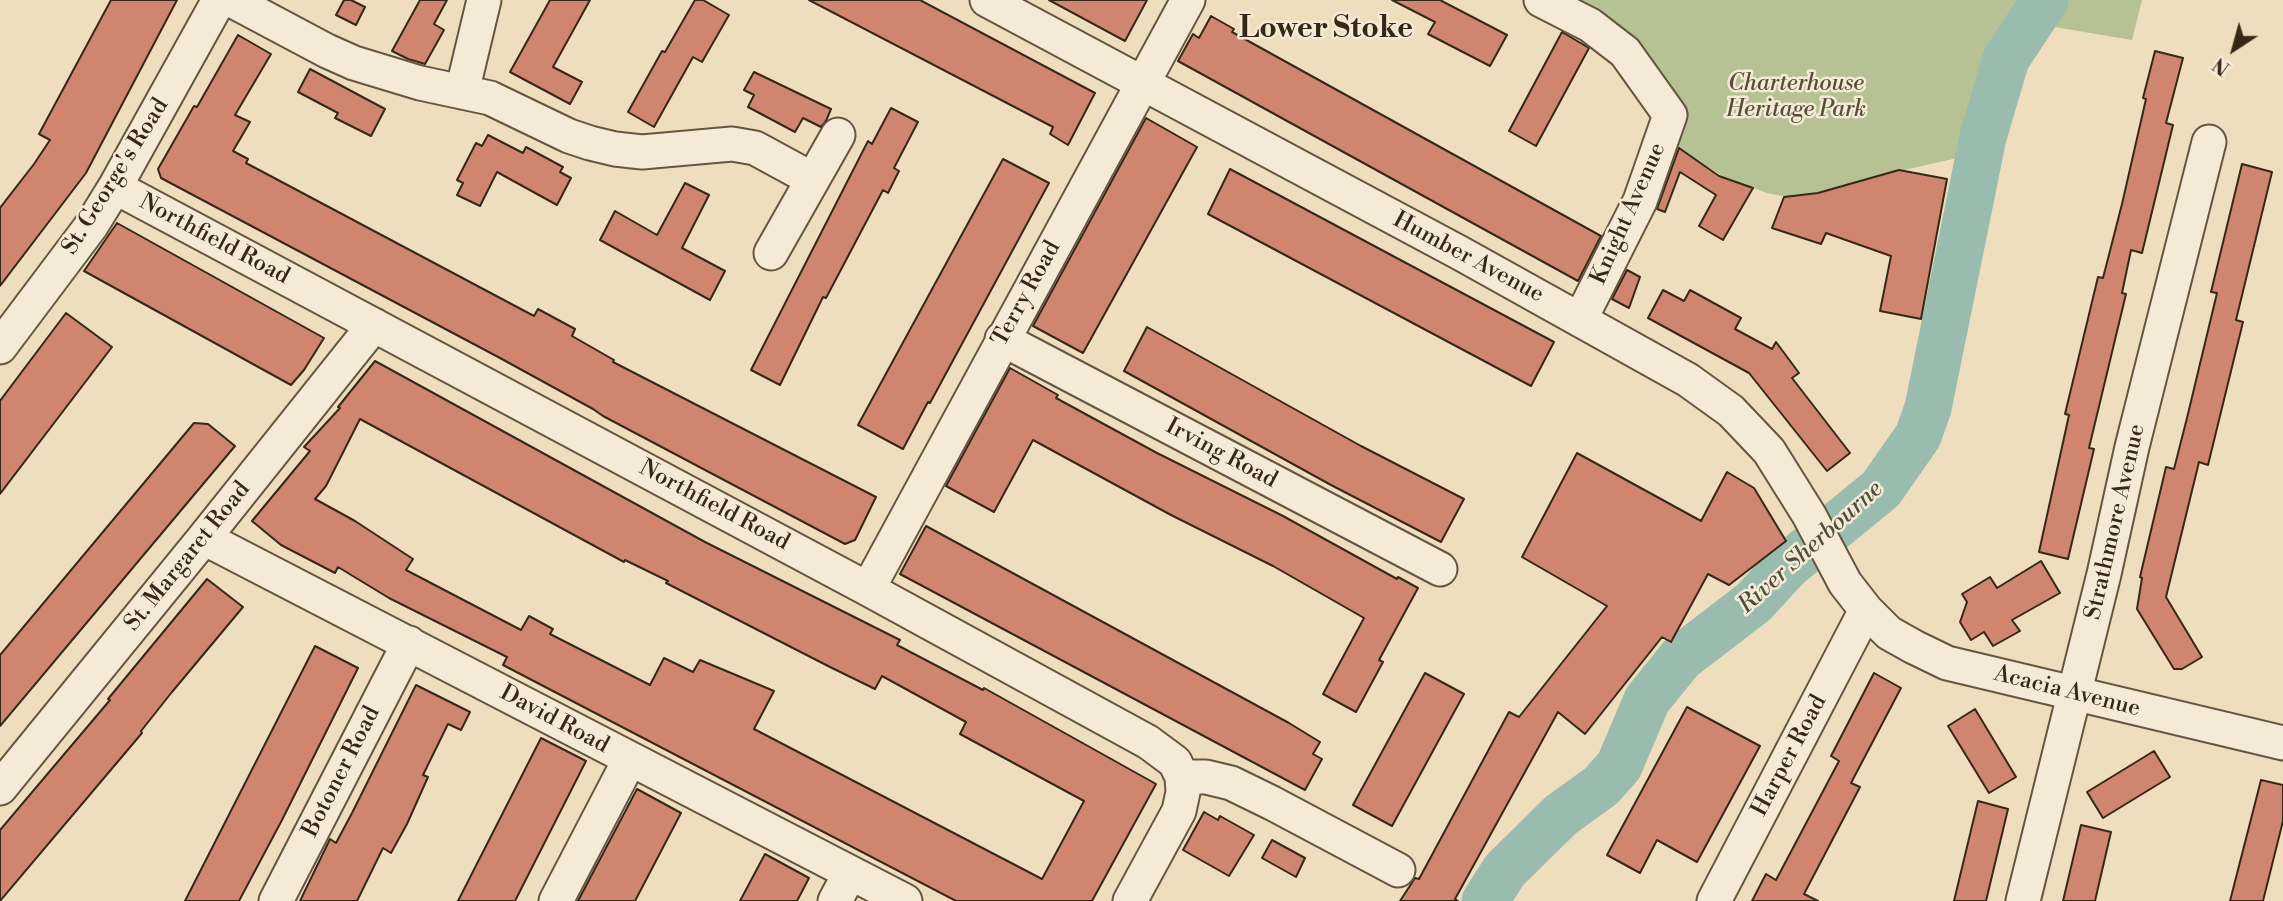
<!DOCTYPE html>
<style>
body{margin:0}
#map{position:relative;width:2283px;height:901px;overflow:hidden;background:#eedebe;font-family:"Libre Bodoni",serif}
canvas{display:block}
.north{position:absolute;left:2199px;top:14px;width:70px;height:70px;-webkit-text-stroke:5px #f4ead5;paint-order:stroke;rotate:216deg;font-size:19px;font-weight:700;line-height:28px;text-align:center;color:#362817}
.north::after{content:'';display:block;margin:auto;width:24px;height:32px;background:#362817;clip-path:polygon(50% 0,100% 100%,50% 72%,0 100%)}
</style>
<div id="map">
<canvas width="2283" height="901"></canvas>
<div class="north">N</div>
</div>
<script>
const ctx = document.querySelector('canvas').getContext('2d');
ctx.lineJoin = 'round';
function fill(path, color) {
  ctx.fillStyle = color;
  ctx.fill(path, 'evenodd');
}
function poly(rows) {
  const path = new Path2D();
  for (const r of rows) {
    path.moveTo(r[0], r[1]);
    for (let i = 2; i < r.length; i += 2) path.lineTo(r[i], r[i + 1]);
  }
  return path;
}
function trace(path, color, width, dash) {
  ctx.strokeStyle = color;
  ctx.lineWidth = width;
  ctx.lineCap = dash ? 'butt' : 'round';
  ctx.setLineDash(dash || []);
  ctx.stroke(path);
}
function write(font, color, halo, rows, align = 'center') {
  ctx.font = font + ' "Libre Bodoni",serif';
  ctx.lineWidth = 5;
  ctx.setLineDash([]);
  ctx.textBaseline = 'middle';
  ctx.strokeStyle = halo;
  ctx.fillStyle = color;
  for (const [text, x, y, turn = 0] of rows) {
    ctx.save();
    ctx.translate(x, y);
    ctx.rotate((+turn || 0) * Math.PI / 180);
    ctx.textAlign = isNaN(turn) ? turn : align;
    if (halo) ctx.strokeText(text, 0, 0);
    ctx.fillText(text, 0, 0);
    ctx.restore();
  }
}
fill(poly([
 [1561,0,2142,0,2132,40,2031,23,2002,148,1886,174,1818,193,1788,197,1767,193,1724,177,1667,141,1670,115]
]), '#b6c294');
trace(poly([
 [1485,901,1505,870,1561,815,1601,786,1619,766,1647,700,1681,658,1754,602,1787,566,1881,489,1918,436,1928,408,1983,137,2006,59,2045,0]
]), '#99bcae', 47);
const building = poly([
 [111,0,177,0,86,173,0,286,0,208,34,164,50,140,39,134,111,0],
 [344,0,351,0,365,7,356,25,336,15,344,0],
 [420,0,447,0,434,24,444,30,425,64,408,59,392,51,420,0],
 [550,0,590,0,553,67,582,82,570,104,510,72,550,0],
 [695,0,703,0,729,15,702,62,693,57,654,127,628,112,662,51,665,52,695,0],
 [809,0,920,0,1095,93,1068,145,1050,134,1053,127,809,0],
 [1049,0,1147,0,1125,41,1049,0],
 [1392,0,1440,0,1507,35,1490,66,1428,34,1435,22,1392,0],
 [1211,16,1234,29,1232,32,1601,236,1578,281,1178,61,1193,34,1199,38,1211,16],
 [1562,32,1589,48,1536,146,1509,131,1562,32],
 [238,35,271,54,235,115,250,122,233,151,248,159,246,163,534,316,538,309,575,329,572,336,614,360,613,362,876,497,855,540,845,544,603,416,593,409,500,358,161,178,158,169,194,106,197,107,238,35],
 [2155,51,2183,58,2166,123,2173,125,2142,253,2131,250,2122,293,2126,294,2089,448,2094,449,2068,559,2039,552,2069,415,2065,414,2098,277,2103,278,2122,204,2146,99,2143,98,2155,51],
 [310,69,385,109,371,136,335,118,338,113,298,92,310,69],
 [754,72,831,109,826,121,821,127,803,118,795,132,748,107,754,95,744,90,754,72],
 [891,108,918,122,894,168,899,171,888,193,883,190,826,298,823,297,780,385,751,370,868,141,872,144,891,108],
 [1146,118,1197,147,1083,353,1033,326,1146,118],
 [488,135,523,153,526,147,563,167,560,172,571,178,557,205,497,172,480,206,457,195,463,183,457,180,476,143,482,146,488,135],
 [1679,148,1719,176,1753,188,1723,240,1699,226,1716,195,1680,172,1665,212,1657,209,1679,148],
 [1003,159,1049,183,930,403,928,402,903,449,858,425,1003,159],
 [2242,164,2272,172,2236,320,2243,322,2208,465,2199,462,2166,597,2202,657,2182,669,2174,669,2137,609,2142,578,2140,577,2166,467,2174,469,2187,418,2217,293,2211,292,2242,164],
 [1230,169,1554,342,1531,386,1208,214,1230,169],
 [1899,170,1947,179,1921,319,1880,311,1891,256,1826,233,1821,244,1772,228,1784,197,1818,193,1899,170],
 [685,183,709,195,682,248,725,271,710,300,600,240,615,211,657,235,685,183],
 [117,223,324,338,304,370,291,385,84,271,117,223],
 [1627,270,1640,277,1629,308,1612,299,1627,270],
 [1663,290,1684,301,1690,290,1741,318,1735,329,1772,349,1776,342,1799,373,1792,378,1850,453,1827,471,1749,373,1648,318,1663,290],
 [66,313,112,347,0,494,0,401,66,313],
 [1147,327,1361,446,1464,499,1441,542,1331,485,1124,371,1147,327],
 [375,361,705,542,900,640,897,645,983,690,984,688,1156,784,1092,901,956,901,503,665,507,657,389,598,338,567,335,573,281,545,252,521,310,451,304,447,340,408,338,407,375,361],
 [360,419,624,562,625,560,668,581,666,583,830,667,875,689,882,676,966,722,960,734,1084,801,1042,879,754,729,774,691,700,660,693,672,664,658,650,685,550,634,553,629,529,616,521,630,406,570,413,559,355,521,315,499,326,486,360,419],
 [1010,368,1058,395,1056,398,1157,453,1283,516,1397,579,1398,577,1418,588,1379,660,1383,662,1356,712,1323,694,1364,618,1273,566,1171,515,1033,440,994,512,946,486,1010,368],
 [194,423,208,424,235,446,0,726,0,655,194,423],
 [1577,453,1701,521,1727,472,1754,488,1786,541,1729,585,1708,574,1671,642,1662,637,1585,734,1558,712,1455,899,1458,901,1400,901,1415,878,1419,879,1509,712,1519,717,1607,606,1522,557,1577,453],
 [926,526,1289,723,1320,742,1313,754,1322,759,1305,790,900,574,926,526],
 [2041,561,2060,593,2012,620,2020,631,1993,646,1984,632,1971,640,1960,622,1967,602,1962,594,1990,577,1997,588,2041,561],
 [207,579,243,607,172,692,141,731,142,733,0,901,0,830,110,700,108,699,207,579],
 [315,646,358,668,282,820,239,901,185,901,315,646],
 [1425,673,1464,694,1392,826,1353,805,1425,673],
 [1874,673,1901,688,1851,783,1860,787,1804,894,1818,901,1752,901,1766,874,1776,880,1839,761,1831,756,1874,673],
 [416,685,470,712,461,730,448,724,423,775,428,777,407,824,391,853,383,848,357,901,300,901,330,839,336,843,352,813,416,685],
 [1687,707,1760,746,1697,862,1657,840,1640,873,1607,855,1687,707],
 [1975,709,2016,777,1989,793,1948,726,1975,709],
 [541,738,586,761,515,901,458,901,541,738],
 [2154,751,2170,777,2103,818,2087,792,2154,751],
 [2261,780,2283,785,2283,821,2263,901,2230,901,2261,780],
 [637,789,681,813,635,901,578,901,637,789],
 [1978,801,2008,809,1986,901,1954,901,1978,801],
 [1204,812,1218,820,1220,816,1254,835,1229,876,1183,850,1204,812],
 [2081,825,2111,832,2095,901,2063,901,2081,825],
 [1272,840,1305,858,1296,877,1262,858,1272,840],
 [765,854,809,878,797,901,740,901,765,854]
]);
fill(building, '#cf856f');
trace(building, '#362817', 2);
const minor = poly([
 [231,0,327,51,354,63,420,83,490,98,569,136,590,143,615,149,642,152,732,144,755,148,812,179],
 [987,0,1460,253,1688,380,1731,411,1769,451,1809,515,1845,583,1866,610,1889,633,1914,647,1947,663,2283,743],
 [1541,0,1590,25,1625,52,1670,115,1640,201,1580,320],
 [462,92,484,0],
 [115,187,868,589,1148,742,1175,762,1182,777,1183,792,1179,811,1130,901],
 [771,253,838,135],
 [1002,339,1440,569],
 [0,347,91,226,115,187,219,0],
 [204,538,905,901],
 [868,589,1188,0],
 [1182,777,1206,777,1231,783,1272,803,1398,870],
 [0,788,204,538,374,325],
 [276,901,409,643],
 [556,901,630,759],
 [835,901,850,873],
 [1714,901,1866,610],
 [2023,901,2104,574,2132,447,2209,142]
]);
trace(minor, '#645641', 37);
trace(minor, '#f4ead5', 33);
write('italic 23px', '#564e36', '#f4ead5', [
 ["Charterhouse",1796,84],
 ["Heritage Park",1796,110]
]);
write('23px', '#362817', '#f4ead5', [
 ["St. George's Road",116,177,-58],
 ["Knight Avenue",1629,214,-66],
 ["Northfield Road",214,240,28],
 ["Humber Avenue",1468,258,28],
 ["Terry Road",1027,294,-61],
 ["Irving Road",1221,454,28],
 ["Northfield Road",714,506,28],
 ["Strathmore Avenue",2116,522,-77],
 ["St. Margaret Road",188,557,-51],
 ["Acacia Avenue",2067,692,14],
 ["David Road",554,720,28],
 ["Harper Road",1790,756,-62],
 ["Botoner Road",342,772,-63]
]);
write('italic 24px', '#4f4d3d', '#f4ead5', [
 ["River Sherbourne",1811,548,-42]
]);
write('bold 30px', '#362817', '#f4ead5', [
 ["Lower Stoke",1326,30]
]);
</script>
